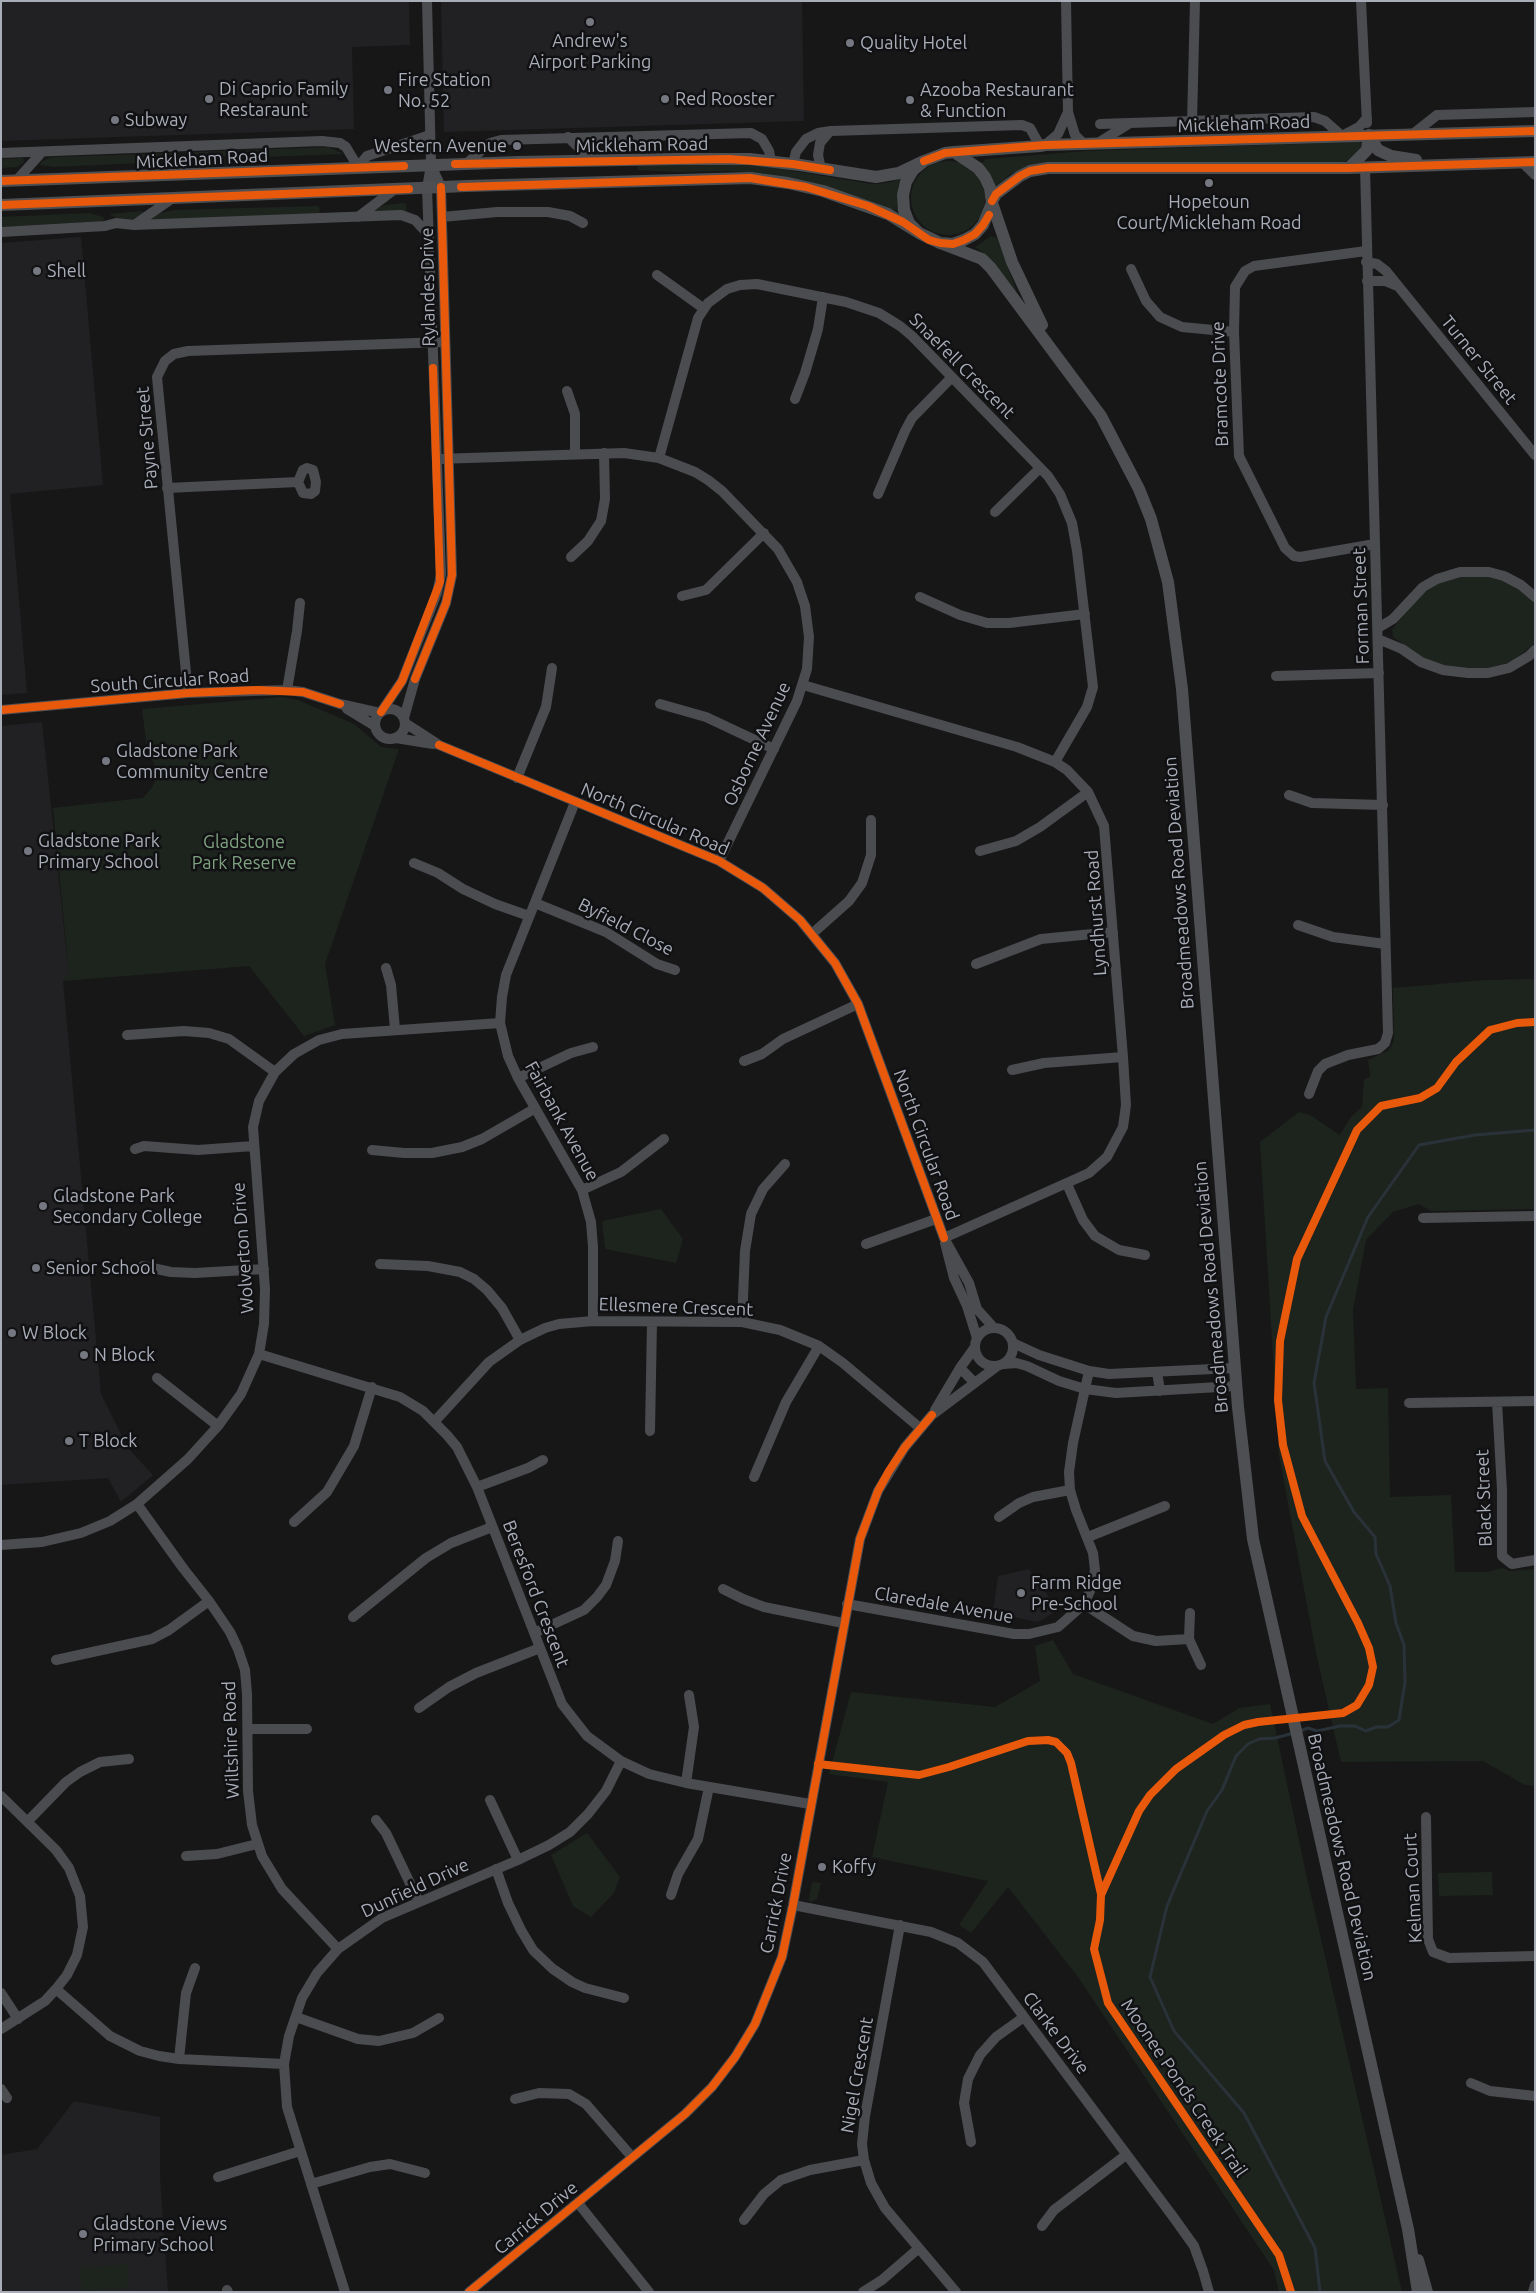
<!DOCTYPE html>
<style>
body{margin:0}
#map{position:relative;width:1536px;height:2293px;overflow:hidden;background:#171717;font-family:Ubuntu,sans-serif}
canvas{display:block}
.frame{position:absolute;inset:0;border:2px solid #a8adb8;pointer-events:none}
</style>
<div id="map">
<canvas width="1536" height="2293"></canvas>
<div class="frame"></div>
</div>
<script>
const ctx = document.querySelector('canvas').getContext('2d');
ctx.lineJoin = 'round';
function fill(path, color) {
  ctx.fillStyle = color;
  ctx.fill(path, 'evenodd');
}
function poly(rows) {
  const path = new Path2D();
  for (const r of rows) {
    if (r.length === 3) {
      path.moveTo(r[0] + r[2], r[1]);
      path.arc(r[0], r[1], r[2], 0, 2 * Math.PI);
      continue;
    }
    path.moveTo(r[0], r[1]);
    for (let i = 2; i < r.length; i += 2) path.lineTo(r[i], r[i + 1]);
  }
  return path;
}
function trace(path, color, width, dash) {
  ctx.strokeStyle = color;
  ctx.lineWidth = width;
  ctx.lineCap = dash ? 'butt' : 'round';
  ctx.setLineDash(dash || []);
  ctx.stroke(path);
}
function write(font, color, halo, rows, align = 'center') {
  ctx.font = font + ' Ubuntu,sans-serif';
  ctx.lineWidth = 5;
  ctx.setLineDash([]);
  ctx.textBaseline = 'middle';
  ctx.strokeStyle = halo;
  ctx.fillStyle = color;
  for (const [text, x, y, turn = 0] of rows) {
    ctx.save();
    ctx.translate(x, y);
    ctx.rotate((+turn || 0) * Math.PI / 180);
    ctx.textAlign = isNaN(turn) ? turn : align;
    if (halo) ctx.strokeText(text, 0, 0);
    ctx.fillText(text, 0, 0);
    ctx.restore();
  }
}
fill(poly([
 [1,1,409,1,410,45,352,47,354,129,1,141],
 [441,1,802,1,804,121,444,132],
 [81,237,103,485,10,494,27,693,1,695,1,243],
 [42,722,69,975,63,981,101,1394,128,1448,153,1475,121,1502,108,1478,1,1485,1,726],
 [1029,1569,1058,1610,1038,1622,993,1613,998,1576],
 [74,2101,160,2117,160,2176,168,2292,1,2292,1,2155,37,2149]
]), '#212123');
fill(poly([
 [1360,142,1363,145,1350,161,1341,162,1019,170,1009,175,997,188,982,163,986,159,1086,151],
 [329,147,344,154,238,158,243,151,248,150],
 [226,151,228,153,221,160,197,161,193,154,195,152],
 [178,153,185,161,54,167,40,165,41,162,52,157],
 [23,158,24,162,17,167,1,168,1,159],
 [948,198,37],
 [638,165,757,165,872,184,888,183,902,178,898,211,766,174,729,171,679,172,638,170],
 [403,203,406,204,407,213,374,213,373,210,385,205],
 [319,206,320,215,149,220,160,213,174,210],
 [142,211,144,213,130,221,123,221,109,214],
 [90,213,103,217,105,221,1,227,1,217],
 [991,236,997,238,1017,292,986,255,975,247],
 [1467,575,1495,577,1519,588,1535,601,1535,643,1516,659,1491,669,1457,669,1436,663,1417,655,1393,637,1392,630,1418,596,1441,581],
 [281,697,298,700,354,724,381,747,399,749,325,964,335,1025,304,1036,249,966,63,981,69,975,53,808,143,798,153,786,158,773,147,748,142,709],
 [1535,979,1535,1209,1431,1211,1419,1204,1393,1212,1366,1240,1353,1310,1356,1389,1388,1388,1390,1497,1451,1495,1455,1572,1488,1572,1502,1568,1509,1571,1535,1569,1535,1786,1525,1785,1483,1761,1341,1762,1316,1653,1279,1455,1260,1142,1299,1112,1310,1115,1340,1135,1351,1117,1362,1107,1364,1080,1370,1076,1368,1060,1389,1050,1394,1041,1393,988,1486,980],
 [661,1209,683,1239,676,1263,605,1249,602,1221],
 [1053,1640,1073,1674,1213,1724,1239,1708,1270,1704,1307,1878,1402,2292,1279,2292,1274,2270,1078,1977,1008,1887,971,1933,959,1925,988,1881,872,1857,888,1782,829,1774,851,1692,995,1707,1040,1681,1035,1646],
 [587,1833,620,1877,614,1893,591,1917,573,1906,551,1855],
 [1492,1872,1493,1895,1439,1896,1438,1873],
 [812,1882,821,1883,817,1899,810,1902,809,1900],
 [127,2264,129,2288,82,2291,80,2268]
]), '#1d241e');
trace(poly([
 [1300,1731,1308,1728,1317,1731,1340,1726,1355,1726,1366,1731,1376,1727,1388,1727,1399,1720,1405,1682,1404,1645,1396,1623,1390,1586,1376,1554,1375,1537,1354,1512,1325,1461,1314,1383,1326,1317,1368,1217,1419,1145,1475,1135,1535,1130],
 [1294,1733,1275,1738,1259,1739,1248,1744,1236,1756,1222,1790,1207,1811,1167,1906,1150,1977,1174,2031,1244,2113,1315,2248,1320,2292]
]), '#2a3239', 3);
trace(poly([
 [1066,1,1068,112,1075,135,1084,144],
 [1361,1,1367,123],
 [1192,122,1195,1],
 [1100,124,1129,123],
 [1413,134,1437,115,1535,112],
 [568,137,591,160],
 [1098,143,1130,123,1314,117,1325,121,1342,136,1359,127,1367,118],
 [1045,145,1058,134,1068,112],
 [1,153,322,141,340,143,346,147,358,167,367,156,430,135],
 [1522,162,1535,175],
 [466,164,490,143,501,140,751,133,762,139,769,151,771,161],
 [793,164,796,152,806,139,818,133,831,131,1022,125,1030,128,1040,146],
 [821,169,818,155,820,143,830,131],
 [16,181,42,152],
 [358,217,395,189],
 [442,217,497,212,548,212,570,216,583,223],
 [134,225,173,198],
 [1,232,105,226,116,223,134,225,401,215,415,220,428,234],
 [1366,251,1254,266,1245,271,1235,287,1234,332,1239,456,1285,548,1294,556,1300,557,1375,544],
 [1366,262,1377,264,1386,271,1535,455],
 [1131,269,1146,301,1160,317,1182,327,1234,332],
 [657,275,703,308],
 [1367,281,1385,281,1397,286],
 [567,391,575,414,575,454],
 [795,399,805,373,818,329,823,297],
 [659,458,698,318,708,303,727,289,740,285,757,284,846,302,879,313,900,326,912,336,1048,476,1060,494,1072,523,1077,551,1093,687,1087,707,1055,762],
 [437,459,624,453,659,458,695,472,708,480,722,491,778,549,797,582,805,606,809,637,807,669,797,701,719,861],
 [307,468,313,470,316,482,315,491,311,494,303,493,298,482,303,470,307,468],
 [167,488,298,482],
 [878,494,905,431,912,418,952,377],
 [995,512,1040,468],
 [571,557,588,541,601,521,605,499,604,453],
 [682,596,706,590,764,533],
 [920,597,960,615,987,623,1009,623,1085,614],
 [1378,628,1393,619,1423,587,1437,579,1460,572,1489,572,1504,576,1521,585,1535,597],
 [1378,639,1402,649,1421,662,1443,670,1468,673,1488,673,1509,668,1529,656,1535,650],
 [1276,676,1379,673],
 [803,685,1017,747,1055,762,1067,770,1088,792,1104,826,1123,1057,1126,1105,1123,1127,1107,1157,1089,1173,944,1238],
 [287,690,297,631,300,603],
 [188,693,157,377,165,361,174,354,188,351,444,342],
 [660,704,706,717,774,749],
 [347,709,375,726],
 [390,724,15],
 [1,710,188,693,287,690,303,692,340,704,380,713],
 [381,712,402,681,437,593,441,574,427,188,431,165,427,1],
 [404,718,415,679,446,603,452,575,441,187,431,165],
 [405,723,439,745,719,861,763,888,800,920,835,963,858,1004,944,1238,969,1283,977,1309,994,1328],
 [396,738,433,744],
 [517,778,546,707,552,668],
 [1289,795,1312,803,1383,805],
 [575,802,506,975,502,997,500,1023,508,1056,518,1078,582,1190,591,1222,593,1247,593,1321],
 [980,851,1016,841,1040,827,1088,792],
 [414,863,438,873,463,889,495,904,529,916],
 [535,903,606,932,657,964,675,970],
 [1298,925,1333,937,1385,944],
 [813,933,849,901,862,883,871,855,871,820],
 [976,964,1041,939,1113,932],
 [386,968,391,985,395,1029],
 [127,1035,184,1031,209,1033,229,1039,275,1072],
 [744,1061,762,1054,783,1039,858,1004],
 [1012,1070,1044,1063,1123,1057],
 [518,1078,571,1053,593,1047],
 [1309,1094,1318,1071,1325,1064,1348,1055,1378,1049,1385,1043,1388,1033,1365,167],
 [135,1149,144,1146,198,1150,253,1146],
 [372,1150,404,1153,432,1153,462,1147,482,1139,534,1109],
 [1067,1184,1083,1220,1095,1236,1119,1250,1145,1255],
 [582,1190,621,1172,664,1139],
 [1423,1218,1535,1216],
 [945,1243,954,1278,967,1306,977,1338],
 [866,1244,936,1219],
 [380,1264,428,1266,460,1272,474,1279,487,1290,502,1308,520,1340],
 [143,1266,171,1272,195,1273,264,1269],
 [742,1322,745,1251,751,1214,763,1189,785,1164],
 [994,1347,19],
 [1013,1343,1039,1355,1089,1371,1109,1374,1234,1368],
 [259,1354,400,1397,423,1411,447,1435,457,1447,477,1487,562,1704,587,1736,621,1761,649,1774,686,1783,810,1804],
 [1004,1364,1016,1363,1027,1366,1059,1381,1085,1389,1116,1393,1236,1386],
 [960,1368,975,1383],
 [1157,1372,1160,1391],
 [157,1378,218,1426],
 [1497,1402,1502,1490,1502,1556,1512,1564,1535,1560],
 [1409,1403,1535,1401],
 [935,1410,960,1368,975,1347],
 [435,1421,489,1362,520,1340,545,1328,559,1324,593,1321,742,1322,780,1330,819,1346,843,1363,920,1428],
 [650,1431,652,1322],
 [754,1477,786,1402,819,1346],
 [477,1487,528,1468,543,1460],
 [137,1504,183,1568,209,1601,230,1632,238,1649,245,1670,247,1694,248,1791,252,1825,262,1856,282,1889,338,1949],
 [999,1517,1019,1503,1033,1497,1070,1490],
 [294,1522,327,1492,354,1446,372,1387],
 [1088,1537,1165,1506],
 [1,1545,42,1542,81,1533,110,1521,137,1504,188,1459,218,1426,241,1394,259,1354,264,1324,265,1289,253,1127,259,1101,275,1072,294,1054,319,1040,342,1034,500,1023],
 [723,1589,743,1599,764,1607,843,1623],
 [847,1604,1014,1634,1029,1634,1058,1627,1084,1604,1090,1591,1095,1570,1093,1553,1076,1510,1070,1490,1069,1472,1073,1443,1089,1371],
 [1084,1604,1133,1636,1156,1641,1189,1639],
 [1190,1613,1189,1639,1201,1665],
 [353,1617,426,1558,451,1543,492,1527],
 [534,1633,584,1610,597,1597,606,1585,615,1561,618,1541],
 [56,1660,152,1639,169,1630,209,1601],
 [419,1708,449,1687,476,1673,540,1648],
 [248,1729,307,1729],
 [686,1783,694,1727,689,1695],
 [1,1796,56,1850,69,1868,80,1896,83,1927,77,1955,67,1975,56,1989,45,2001,1,2029],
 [490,1800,518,1860],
 [1426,1817,1428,1939,1433,1952,1449,1958,1535,1956],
 [376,1820,386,1833,419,1902],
 [28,1821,66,1782,80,1772,100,1762,129,1759],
 [186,1856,217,1854,257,1844],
 [496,1869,508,1903,521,1930,533,1950,553,1969,572,1982,585,1988,624,1998],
 [671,1895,678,1874,698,1839,709,1787],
 [793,1905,931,1932,958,1943,983,1962,1174,2218,1194,2246,1203,2271,1209,2292],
 [900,1925,865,2116,862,2144,864,2160,871,2183,885,2208,956,2292],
 [56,1989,110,2036,140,2051,159,2056,179,2059,284,2064],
 [1,1993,18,2019],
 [296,2017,358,2039,379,2041,413,2033,439,2018],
 [179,2059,186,1993,195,1968],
 [1471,2083,1490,2091,1535,2096],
 [1,2089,7,2098],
 [515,2099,539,2093,569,2094,586,2104,632,2157],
 [971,2142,964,2103,968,2079,980,2055,996,2037,1024,2017],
 [218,2177,300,2151],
 [311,2184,370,2167,390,2164,425,2173],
 [578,2203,649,2292],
 [744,2220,764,2194,781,2180,810,2170,864,2160],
 [1042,2226,1054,2210,1126,2155],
 [227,2290,228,2292],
 [345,2292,287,2107,284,2064,289,2036,302,1998,317,1973,338,1949,382,1918,518,1860,549,1845,570,1832,588,1814,606,1791,621,1761],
 [469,2292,685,2114,712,2087,735,2057,755,2024,782,1957,793,1905,860,1539,878,1491,905,1447,932,1415,996,1367],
 [863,2292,882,2280,919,2248],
 [1533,2292,1535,2285]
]), '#4b4c50', 10);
trace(poly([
 [1369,135,1378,150,1391,156,1416,160],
 [954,152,978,168,985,177,990,188,992,203,983,225,975,234,964,240,953,244,940,243,919,233,909,223,904,210,903,195,906,182,913,170,924,161,945,153,954,152,1040,146,1045,145,1535,131],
 [1349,168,1367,150,1369,135],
 [1,181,519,162,679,159,750,159,800,165,876,177,899,173,924,161],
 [992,201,996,194,1020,176,1030,171,1048,168,1349,168,1535,162],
 [992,203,1012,262,1042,325],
 [1,205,467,186,750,178,788,183,823,191,888,214,919,233],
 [940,243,982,259,991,268,1101,416,1139,489,1151,519,1168,582,1182,689,1238,1407,1253,1539,1408,2229,1418,2292],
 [1418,2260,1427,2292]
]), '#4d4f52', 12);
trace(poly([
 [924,161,945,153,1045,145,1535,131],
 [455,164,729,159,793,164,830,170],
 [1,181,404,166],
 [461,187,750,178,806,187,868,206,903,222,929,240,940,243,953,244,964,240,975,234,983,225,989,215],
 [992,201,996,194,1020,176,1030,171,1048,168,1349,168,1535,162],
 [1,205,409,189],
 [415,679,446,603,452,575,441,187],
 [1,710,188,693,257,690,303,692,340,704],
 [381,712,402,681,440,582,433,368],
 [439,745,719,861,763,888,800,920,835,963,858,1004,944,1238],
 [818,1764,919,1775,949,1767,1028,1741,1048,1740,1056,1742,1067,1753,1071,1763,1101,1894],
 [469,2292,685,2114,712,2087,735,2057,755,2024,782,1957,793,1905,860,1539,878,1491,889,1471,905,1447,932,1415],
 [1291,2292,1279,2255,1108,2003,1094,1949,1100,1920,1101,1895,1139,1811,1150,1795,1176,1769,1224,1735,1244,1725,1258,1722,1343,1713,1357,1705,1369,1685,1373,1667,1369,1648,1358,1623,1302,1516,1283,1445,1278,1400,1280,1341,1297,1259,1357,1130,1381,1106,1420,1098,1437,1088,1456,1062,1490,1030,1517,1023,1535,1022]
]), '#e8590c', 8);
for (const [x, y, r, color] of [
 [590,22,5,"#757880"],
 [850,43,5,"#757880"],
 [388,90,5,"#757880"],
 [209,99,5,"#757880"],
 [665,99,5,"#757880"],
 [910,100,5,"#757880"],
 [115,120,5,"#757880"],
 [517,146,5,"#757880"],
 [1209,183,5,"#757880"],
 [37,271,5,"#757880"],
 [106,761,5,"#757880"],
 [28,851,5,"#757880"],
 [43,1206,5,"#757880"],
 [36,1268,5,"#757880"],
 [12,1333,5,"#757880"],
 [84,1355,5,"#757880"],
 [69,1441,5,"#757880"],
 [1021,1593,5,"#757880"],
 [822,1867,5,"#757880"],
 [83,2234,5,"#757880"]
]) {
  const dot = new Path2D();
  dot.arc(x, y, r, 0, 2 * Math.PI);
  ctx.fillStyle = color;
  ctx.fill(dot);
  trace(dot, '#111113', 2);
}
write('18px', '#a8adb8', '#111113', [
 ["Andrew's",590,41,"center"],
 ["Airport Parking",590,62,"center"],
 ["Quality Hotel",860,43],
 ["Fire Station",398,80],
 ["No. 52",398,101],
 ["Di Caprio Family",219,89],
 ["Restaraunt",219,110],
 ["Azooba Restaurant",920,90],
 ["& Function",920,111],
 ["Red Rooster",675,99],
 ["Subway",125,120],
 ["Western Avenue",507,146,"right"],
 ["Hopetoun",1209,202,"center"],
 ["Court/Mickleham Road",1209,223,"center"],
 ["Shell",47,271],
 ["Gladstone Park",116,751],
 ["Community Centre",116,772],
 ["Gladstone Park",38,841],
 ["Primary School",38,862],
 ["Gladstone Park",53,1196],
 ["Secondary College",53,1217],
 ["Senior School",46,1268],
 ["W Block",22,1333],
 ["N Block",94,1355],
 ["T Block",79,1441],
 ["Farm Ridge",1031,1583],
 ["Pre-School",1031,1604],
 ["Koffy",832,1867],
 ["Gladstone Views",93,2224],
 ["Primary School",93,2245]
], 'left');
write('18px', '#a8adb8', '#111113', [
 ["Mickleham Road",1244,124,-2],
 ["Mickleham Road",642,145,-1],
 ["Mickleham Road",202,159,-3],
 ["Rylandes Drive",428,287,-91],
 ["Turner Street",1479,360,51],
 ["Snaefell Crescent",962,366,45],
 ["Bramcote Drive",1220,384,-92],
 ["Payne Street",147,438,-95],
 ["Forman Street",1361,606,-92],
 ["South Circular Road",170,681,-4],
 ["Osborne Avenue",757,744,-65],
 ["North Circular Road",655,819,23],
 ["Broadmeadows Road Deviation",1179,883,-94],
 ["Lyndhurst Road",1096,913,-94],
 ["Byfield Close",626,927,27],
 ["Fairbank Avenue",562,1121,61],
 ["North Circular Road",926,1145,70],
 ["Wolverton Drive",243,1248,-94],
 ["Broadmeadows Road Deviation",1211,1287,-95],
 ["Ellesmere Crescent",676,1307,2],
 ["Black Street",1484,1498,-92],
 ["Beresford Crescent",536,1594,69],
 ["Claredale Avenue",944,1605,10],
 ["Wiltshire Road",231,1740,-92],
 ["Broadmeadows Road Deviation",1342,1857,77],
 ["Dunfield Drive",415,1888,-25],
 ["Kelman Court",1413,1888,-93],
 ["Carrick Drive",776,1903,-79],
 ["Clarke Drive",1056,2033,53],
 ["Nigel Crescent",857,2075,-80],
 ["Moonee Ponds Creek Trail",1184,2088,56],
 ["Carrick Drive",536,2218,-40]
]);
write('18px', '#7fa381', '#111113', [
 ["Gladstone",244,842],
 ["Park Reserve",244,863]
]);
</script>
